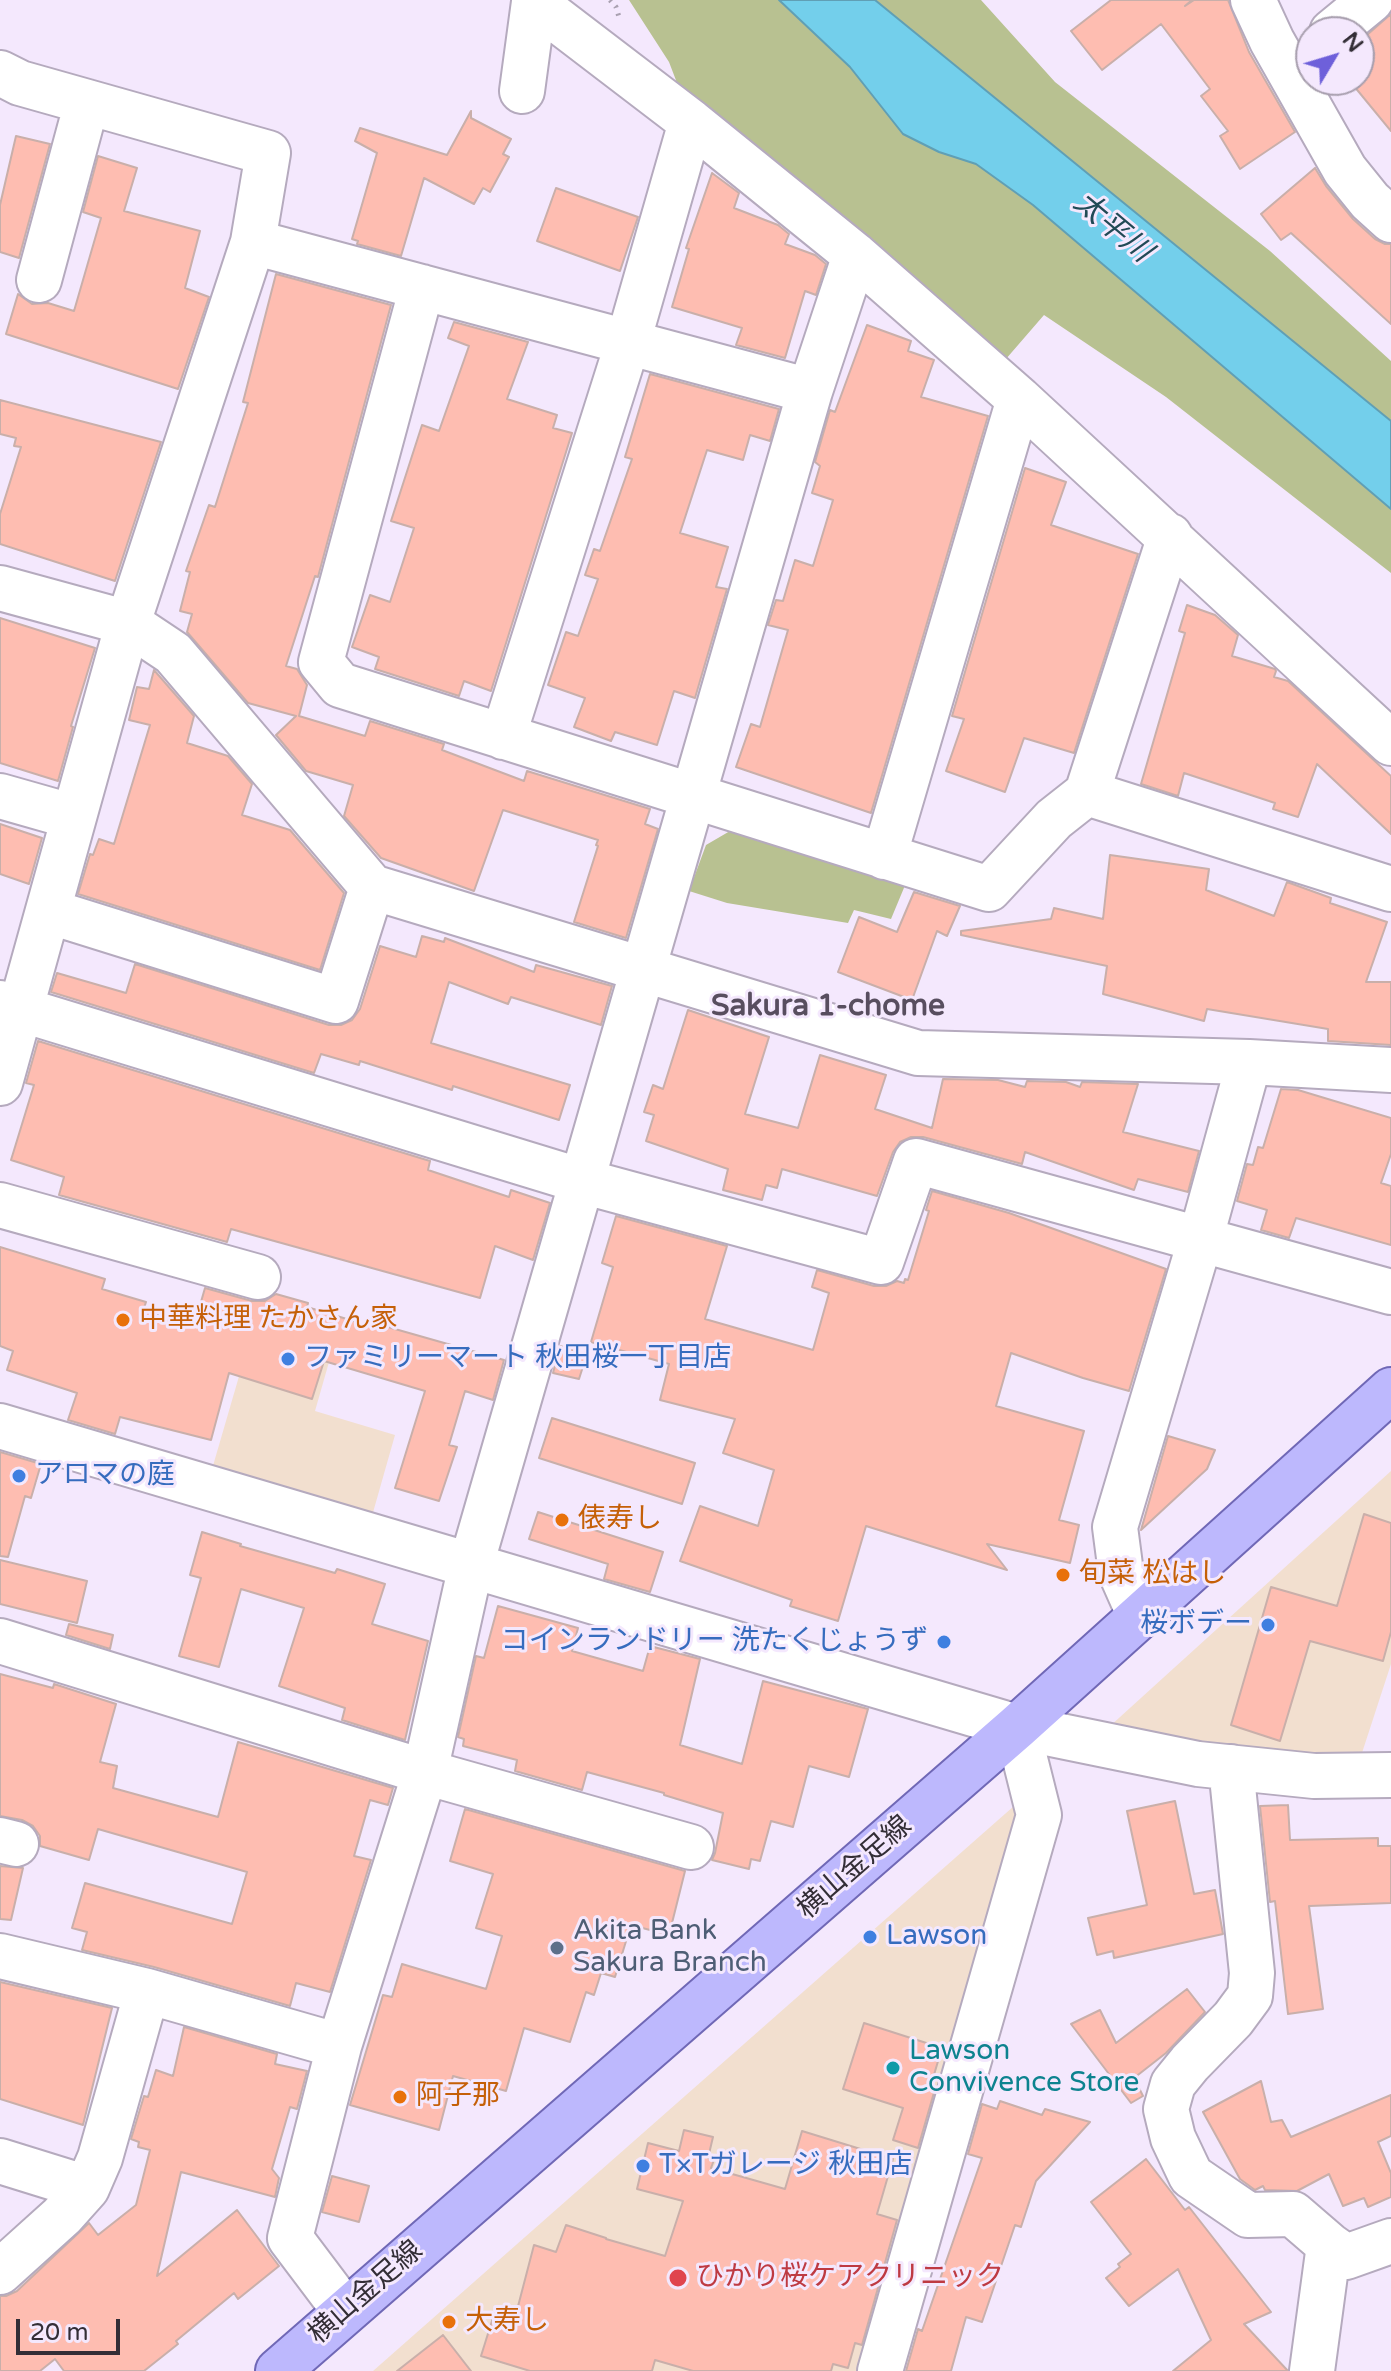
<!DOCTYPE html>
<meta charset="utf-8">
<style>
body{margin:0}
#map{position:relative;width:1391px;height:2371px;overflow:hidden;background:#f4e8fd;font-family:"Varela Round",sans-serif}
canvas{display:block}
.north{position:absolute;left:1295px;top:16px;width:80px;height:80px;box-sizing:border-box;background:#f4e8fd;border:2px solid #a79ead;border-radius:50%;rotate:52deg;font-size:22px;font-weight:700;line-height:32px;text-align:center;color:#332e36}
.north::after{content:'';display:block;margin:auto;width:28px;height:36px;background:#6e60da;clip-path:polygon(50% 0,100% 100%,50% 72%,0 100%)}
.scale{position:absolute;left:16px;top:2319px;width:104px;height:36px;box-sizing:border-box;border:4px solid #332e36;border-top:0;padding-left:10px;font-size:24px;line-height:28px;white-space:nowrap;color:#332e36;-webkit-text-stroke:6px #f4e8fd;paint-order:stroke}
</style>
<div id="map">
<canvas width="1391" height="2371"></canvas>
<div class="north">N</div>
<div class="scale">20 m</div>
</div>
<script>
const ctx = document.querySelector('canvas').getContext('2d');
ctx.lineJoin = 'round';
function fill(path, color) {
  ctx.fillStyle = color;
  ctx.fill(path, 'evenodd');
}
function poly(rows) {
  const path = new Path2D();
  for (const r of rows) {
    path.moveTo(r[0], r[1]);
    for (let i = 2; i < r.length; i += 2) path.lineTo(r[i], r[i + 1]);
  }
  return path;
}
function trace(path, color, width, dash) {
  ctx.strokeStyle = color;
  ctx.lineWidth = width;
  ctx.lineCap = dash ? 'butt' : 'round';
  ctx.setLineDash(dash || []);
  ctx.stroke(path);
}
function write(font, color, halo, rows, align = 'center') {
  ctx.font = font + ' "Varela Round","Noto Sans JP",sans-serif';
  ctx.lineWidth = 6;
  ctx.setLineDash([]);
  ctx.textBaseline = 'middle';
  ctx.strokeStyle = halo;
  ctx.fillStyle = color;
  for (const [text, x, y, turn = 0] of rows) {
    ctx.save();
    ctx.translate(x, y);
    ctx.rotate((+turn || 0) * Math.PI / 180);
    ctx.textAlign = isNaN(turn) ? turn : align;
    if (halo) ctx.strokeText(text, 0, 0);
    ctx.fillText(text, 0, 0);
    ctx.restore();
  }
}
fill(poly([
 [258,1311,337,1334,315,1411,395,1435,370,1523,210,1476],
 [1391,1471,1391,1664,1360,1759,1234,1757,1109,1727],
 [1014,1806,1023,1817,860,2371,373,2371]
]), '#f2dfcf');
fill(poly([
 [629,0,779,0,850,67,903,134,939,152,976,164,1033,205,1391,509,1391,573,1166,397,1044,315,999,367,682,96,669,62],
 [875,0,981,0,1055,82,1270,251,1391,361,1391,421],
 [730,831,906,883,891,919,854,910,848,923,727,903,689,891,706,845]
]), '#b8c191');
const water = poly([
 [779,0,875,0,1391,421,1391,509,1033,205,976,164,939,152,903,134,850,67,779,0]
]);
fill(water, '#73cfeb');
trace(water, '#609fb5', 2);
const building = poly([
 [1111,0,1192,0,1185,6,1194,0,1228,0,1249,52,1295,132,1240,169,1220,136,1228,131,1201,96,1210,89,1161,24,1102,70,1071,31,1111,0],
 [1391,14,1391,131,1349,80,1359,80,1359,42,1391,14],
 [471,111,471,118,511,139,503,154,509,157,490,192,483,188,474,204,424,178,401,256,357,244,358,241,352,239,377,153,355,141,360,128,447,155,471,111],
 [16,136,50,144,19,258,0,252,0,205,16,136],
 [98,156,137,168,124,211,200,231,185,288,209,297,178,389,6,334,18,294,32,304,48,303,74,311,101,218,83,212,98,156],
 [1315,168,1326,186,1353,219,1375,239,1385,244,1391,244,1391,324,1291,233,1281,240,1261,214,1315,168],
 [712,173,739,193,734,208,778,225,789,234,785,244,815,255,826,264,816,295,805,291,785,358,736,345,742,328,672,307,689,249,686,248,712,173],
 [556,188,638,217,620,271,537,241,556,188],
 [276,274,391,305,318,577,315,576,286,666,297,669,307,685,299,716,365,736,370,721,444,744,442,750,524,781,527,771,650,809,645,824,658,829,626,938,574,922,598,846,596,845,598,840,503,810,474,891,381,858,344,816,353,785,306,771,276,735,296,716,248,703,187,632,192,614,180,611,190,572,186,571,209,505,215,507,248,403,243,402,276,274],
 [454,322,528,342,507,399,557,415,553,428,572,433,491,691,464,681,459,696,375,669,379,657,352,647,370,595,390,602,414,528,391,521,422,425,439,431,469,346,448,338,454,322],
 [867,325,911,341,908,351,934,360,921,397,988,416,871,813,736,767,751,724,760,727,788,630,768,625,776,600,783,601,795,560,813,566,833,500,812,493,820,466,815,462,830,410,835,412,867,325],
 [650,374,779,409,770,441,750,435,743,460,707,450,680,533,728,547,716,587,727,589,695,698,674,691,657,745,615,732,611,741,574,727,585,698,548,685,566,632,578,636,598,579,585,575,594,549,600,551,632,459,625,457,650,374],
 [0,400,161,442,115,581,0,544,0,514,21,447,14,446,16,438,0,434,0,400],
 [1025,468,1066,482,1051,525,1138,554,1074,753,1024,738,1005,792,946,771,964,719,952,716,1025,468],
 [1187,605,1215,615,1238,635,1232,656,1275,669,1276,671,1274,677,1288,681,1391,776,1391,834,1317,764,1298,817,1273,809,1275,803,1184,773,1178,796,1141,784,1185,633,1179,631,1187,605],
 [0,618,95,648,71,726,73,727,58,781,0,763,0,618],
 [154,670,194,716,187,743,228,756,252,784,242,815,290,830,344,893,320,970,78,894,90,854,93,855,99,839,114,844,150,725,129,720,137,687,149,689,154,670],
 [0,824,42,838,29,884,0,874,0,824],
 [1110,855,1209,869,1206,890,1274,916,1287,882,1331,898,1330,903,1387,922,1366,982,1391,982,1391,1045,1328,1041,1328,1029,1207,1009,1204,1021,1103,994,1107,966,961,935,961,931,1051,919,1054,908,1103,919,1110,855],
 [914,892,960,906,947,936,937,931,912,1000,838,972,859,917,897,932,914,892],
 [422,936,444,942,445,938,534,972,536,965,612,986,601,1025,511,997,508,1004,449,982,431,1043,570,1085,559,1120,453,1086,452,1090,360,1061,359,1065,321,1054,314,1073,51,992,57,973,126,993,135,964,329,1025,341,1025,352,1020,360,1009,380,946,416,957,422,936],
 [688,1010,769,1037,745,1114,798,1128,820,1055,886,1075,875,1109,932,1128,943,1079,998,1080,1025,1087,1027,1081,1066,1082,1080,1087,1082,1082,1138,1084,1123,1132,1199,1151,1188,1192,1138,1179,1134,1190,1025,1152,1022,1164,923,1137,911,1137,900,1142,893,1152,877,1196,782,1169,777,1188,766,1185,762,1200,723,1190,728,1169,646,1141,654,1115,644,1112,653,1085,663,1089,688,1010],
 [38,1041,430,1161,428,1170,509,1197,511,1190,550,1203,533,1260,495,1246,480,1298,231,1229,227,1242,59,1195,64,1177,11,1160,34,1085,26,1083,38,1041],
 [1281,1089,1298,1090,1391,1118,1391,1154,1381,1183,1391,1186,1391,1245,1296,1218,1289,1238,1261,1230,1267,1210,1237,1201,1247,1164,1253,1165,1258,1147,1263,1148,1281,1089],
 [932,1191,1009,1213,1166,1269,1129,1391,1083,1378,1011,1353,996,1406,1084,1431,1059,1520,1079,1525,1070,1563,987,1544,1007,1570,866,1526,838,1621,790,1606,792,1600,680,1561,700,1506,758,1526,774,1470,723,1453,735,1419,660,1400,669,1364,591,1342,613,1267,602,1263,616,1216,727,1246,705,1319,813,1350,829,1293,812,1287,817,1270,874,1286,886,1286,897,1281,904,1283,905,1279,908,1280,929,1211,926,1210,932,1191],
 [0,1247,105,1279,102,1289,146,1302,143,1311,194,1326,205,1288,252,1301,265,1301,276,1294,308,1303,307,1307,380,1329,381,1325,504,1360,493,1400,465,1391,449,1445,457,1447,439,1501,395,1488,425,1391,324,1361,312,1399,229,1373,211,1440,120,1417,115,1434,68,1420,77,1393,7,1370,13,1351,0,1346,0,1247],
 [560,1346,587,1354,579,1379,553,1373,560,1346],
 [552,1418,695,1463,682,1504,539,1458,552,1418],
 [1168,1436,1215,1450,1207,1469,1141,1530,1168,1436],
 [0,1452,41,1464,31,1498,25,1496,8,1557,0,1556,0,1452],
 [538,1512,663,1552,650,1592,604,1579,608,1564,529,1539,538,1512],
 [1364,1514,1391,1523,1391,1632,1383,1661,1310,1641,1280,1741,1231,1725,1271,1587,1337,1606,1364,1514],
 [202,1532,241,1544,240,1546,335,1573,337,1569,385,1584,372,1624,428,1641,405,1740,342,1720,345,1708,279,1686,304,1608,241,1589,219,1667,179,1656,201,1578,190,1575,202,1532],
 [0,1560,87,1581,77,1623,0,1604,0,1560],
 [498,1606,578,1628,572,1651,643,1671,650,1646,700,1659,680,1745,742,1764,763,1681,868,1709,849,1777,809,1766,793,1827,771,1821,760,1861,751,1859,749,1869,712,1860,715,1853,723,1813,664,1795,664,1793,587,1772,582,1790,515,1771,517,1760,463,1746,464,1739,458,1737,476,1656,484,1658,498,1606],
 [69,1624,113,1635,110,1649,66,1635,69,1624],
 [0,1674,53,1688,54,1684,116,1704,100,1762,117,1766,113,1788,218,1817,238,1742,393,1788,388,1805,370,1800,354,1856,371,1860,330,1992,296,1983,290,2006,154,1967,82,1950,87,1932,72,1928,85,1883,232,1924,247,1872,98,1829,89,1860,40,1846,40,1836,33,1826,22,1820,0,1816,0,1674],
 [1175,1801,1194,1894,1215,1890,1223,1934,1114,1958,1113,1951,1097,1955,1088,1918,1147,1905,1127,1811,1175,1801],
 [1288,1805,1290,1840,1378,1838,1378,1846,1391,1846,1391,1903,1309,1906,1323,2009,1288,2014,1275,1901,1270,1902,1260,1806,1288,1805],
 [465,1809,685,1871,669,1935,631,1925,615,1977,601,1973,594,1995,586,1992,570,2042,524,2028,506,2091,453,2076,439,2130,350,2105,383,1995,392,1997,402,1964,486,1989,502,1936,476,1928,493,1874,450,1861,465,1809],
 [0,1866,23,1868,11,1920,0,1919,0,1866],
 [0,1982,112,2008,83,2125,0,2099,0,1982],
 [1187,1989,1205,2012,1166,2053,1134,2078,1143,2096,1131,2103,1071,2024,1100,2010,1116,2043,1187,1989],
 [864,2023,942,2048,930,2088,935,2089,918,2148,893,2140,903,2108,843,2089,864,2023],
 [184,2027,277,2054,275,2064,307,2071,297,2109,290,2107,272,2169,279,2178,275,2197,181,2172,157,2276,237,2210,279,2266,238,2299,234,2293,176,2341,178,2344,144,2371,64,2371,55,2359,40,2371,0,2371,0,2296,6,2296,17,2291,89,2223,98,2235,136,2205,150,2150,138,2147,139,2142,131,2139,144,2096,148,2097,156,2070,173,2076,184,2027],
 [1261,2081,1271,2122,1282,2120,1291,2137,1391,2095,1391,2136,1378,2142,1391,2173,1391,2197,1368,2207,1364,2198,1343,2206,1329,2174,1297,2191,1265,2190,1263,2186,1255,2190,1240,2179,1203,2112,1261,2081],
 [1000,2101,1042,2115,1045,2109,1090,2122,1036,2181,1021,2227,1015,2225,982,2322,966,2317,951,2371,906,2371,918,2329,922,2331,982,2158,968,2154,982,2104,997,2109,1000,2101],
 [684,2130,713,2137,708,2158,714,2160,711,2168,785,2189,802,2131,893,2159,877,2214,897,2220,862,2345,855,2343,848,2368,833,2364,831,2371,693,2371,655,2360,652,2371,530,2371,481,2356,496,2308,516,2314,534,2245,556,2252,566,2225,606,2238,606,2239,665,2256,683,2201,637,2189,648,2143,679,2151,684,2130],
 [1146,2159,1185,2210,1189,2207,1271,2312,1244,2324,1288,2371,1173,2371,1211,2340,1178,2269,1129,2306,1106,2278,1120,2267,1118,2264,1131,2254,1091,2202,1146,2159],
 [332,2176,369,2186,359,2222,322,2212,332,2176],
 [443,2335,471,2371,397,2371,443,2335]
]);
fill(building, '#febdb1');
trace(building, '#c9afaa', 2);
const minor = poly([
 [1253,0,1272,41,1345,170,1370,201,1391,220],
 [1332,32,1371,0],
 [0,73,20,83,268,153,253,242,128,623,0,1083],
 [522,91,534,2,691,122,855,255,1019,399,1391,743],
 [253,242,810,391],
 [39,280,87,102],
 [422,287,321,662,340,685,989,889,1054,819,1087,793,1391,889],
 [0,588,128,623,173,653,372,887,918,1053,1249,1062,1391,1070],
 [503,737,628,342,691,122],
 [1087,793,1170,536],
 [0,796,74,817],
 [884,857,1019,399],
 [48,911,336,1001,372,887],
 [0,1003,582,1181,881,1262,916,1161,1391,1292],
 [0,1205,258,1277],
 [0,1426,1017,1727,1198,1764,1314,1776,1391,1775],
 [1140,1616,1121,1573,1115,1527,1200,1241,1249,1062],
 [0,1641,425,1772,691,1847],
 [1231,1767,1252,1973,1250,1996,1233,2019,1190,2063,1173,2084,1166,2109,1173,2138,1191,2176,1248,2215,1293,2214,1329,2245,1346,2257,1391,2241],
 [0,1840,16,1844],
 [0,1956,147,1991],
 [0,2161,87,2188],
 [0,2272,62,2216,87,2188,100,2158,147,1991,339,2046],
 [345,2311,290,2238,339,2046,425,1772,471,1565,810,391,855,255],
 [880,2371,1039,1815,1017,1727],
 [1312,2371,1329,2245]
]);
const major = poly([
 [278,2371,1017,1727,1391,1390]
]);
trace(minor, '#b5aabe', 48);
trace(major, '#7068b6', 48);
trace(poly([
 [610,0,616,7,619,17]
]), '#aaa1b1', 5, [2, 6]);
trace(minor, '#fff', 44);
trace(major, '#bdb8fd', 44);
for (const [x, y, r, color] of [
 [123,1320,8,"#e8710a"],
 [288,1359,8,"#3f7fe0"],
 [19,1476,8,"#3f7fe0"],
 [562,1520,8,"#e8710a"],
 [1063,1575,8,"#e8710a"],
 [1268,1625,8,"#3f7fe0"],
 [944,1642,8,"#3f7fe0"],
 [870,1937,8,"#3f7fe0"],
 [557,1948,8,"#5c6f8a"],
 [893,2068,8,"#0f9aa8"],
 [400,2097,8,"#e8710a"],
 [643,2166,8,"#3f7fe0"],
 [678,2278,10,"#e0444e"],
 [449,2322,8,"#e8710a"]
]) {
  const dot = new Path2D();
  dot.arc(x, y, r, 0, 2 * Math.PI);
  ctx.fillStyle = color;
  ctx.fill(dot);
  trace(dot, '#f4e8fd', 3);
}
write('28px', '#c56008', '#f4e8fd', [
 ["中華料理 たかさん家",139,1320],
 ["俵寿し",578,1520],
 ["旬菜 松はし",1079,1575],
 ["阿子那",416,2097],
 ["大寿し",465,2322]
], 'left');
write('28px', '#366cbe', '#f4e8fd', [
 ["ファミリーマート 秋田桜一丁目店",304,1359],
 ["アロマの庭",35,1476],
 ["桜ボデー",1252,1625,"right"],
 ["コインランドリー 洗たくじょうず",928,1642,"right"],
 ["Lawson",886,1937],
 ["T×Tガレージ 秋田店",659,2166]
], 'left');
write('28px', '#332e36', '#f4e8fd', [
 ["横山金足線",855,1868,-41],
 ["横山金足線",366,2293,-41]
]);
write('28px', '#4e5e75', '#f4e8fd', [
 ["Akita Bank",573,1932],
 ["Sakura Branch",573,1964]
], 'left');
write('28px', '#0d838f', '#f4e8fd', [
 ["Lawson",909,2052],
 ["Convivence Store",909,2084]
], 'left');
write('28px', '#be3a42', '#f4e8fd', [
 ["ひかり桜ケアクリニック",696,2278]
], 'left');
write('italic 30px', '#214a56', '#f4e8fd', [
 ["太平川",1112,228,40]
]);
write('bold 30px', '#584e5f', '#f4e8fd', [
 ["Sakura 1-chome",828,1007]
]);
</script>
